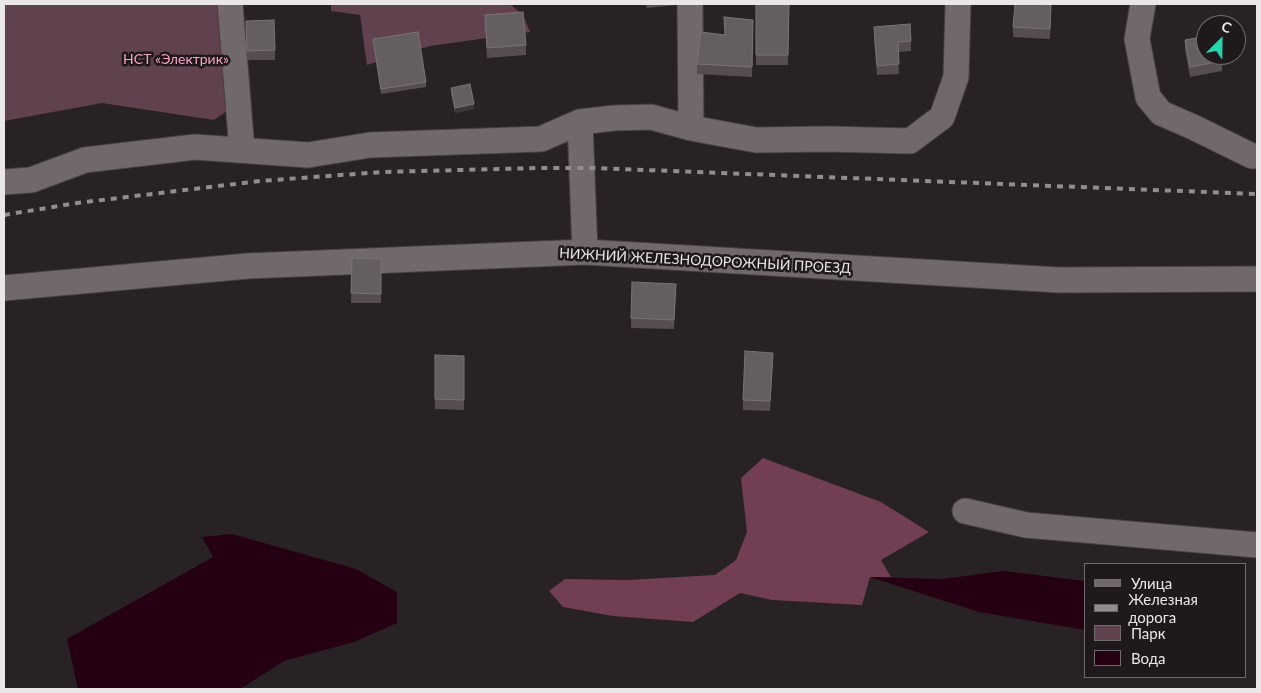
<!DOCTYPE html>
<meta charset="utf-8">
<style>
body{margin:0}
#map{position:relative;width:1261px;height:693px;overflow:hidden;background:#292225;font-family:Lato,sans-serif}
canvas{display:block}
.frame{position:absolute;inset:0;border:5px solid #eae5e7;pointer-events:none}
.legend{position:absolute;left:1084px;top:563px;width:162px;height:115px;box-sizing:border-box;background:#1f191b;border:1px solid #706b6d;margin:0;padding:6px 9px;list-style:none;font-size:15px;color:#eae5e7}
.legend li{display:flex;align-items:center;gap:10px;height:25px}
.legend b{width:25px;border:1px solid #706b6d}
.north{position:absolute;left:1196px;top:15px;width:50px;height:50px;box-sizing:border-box;background:#1f191b;border:1px solid #706b6d;border-radius:50%;rotate:23deg;font-size:14px;font-weight:700;line-height:20px;text-align:center;color:#eae5e7}
.north::after{content:'';display:block;margin:auto;width:18px;height:22px;background:#26d5ae;clip-path:polygon(50% 0,100% 100%,50% 72%,0 100%)}
</style>
<div id="map">
<canvas width="1261" height="693"></canvas>
<div class="frame"></div>
<ul class="legend">
<li><b style="height:6px;background:#70686b"></b>Улица</li>
<li><b style="height:6px;background:#928c8e"></b>Железная дорога</li>
<li><b style="height:14px;background:#60414e"></b>Парк</li>
<li><b style="height:14px;background:#250012"></b>Вода</li>
</ul>
<div class="north">С</div>
</div>
<script>
const ctx = document.querySelector('canvas').getContext('2d');
ctx.lineJoin = 'round';
function fill(path, color) {
  ctx.fillStyle = color;
  ctx.fill(path, 'evenodd');
}
function poly(rows) {
  const path = new Path2D();
  for (const r of rows) {
    path.moveTo(r[0], r[1]);
    for (let i = 2; i < r.length; i += 2) path.lineTo(r[i], r[i + 1]);
  }
  return path;
}
function trace(path, color, width, dash) {
  ctx.strokeStyle = color;
  ctx.lineWidth = width;
  ctx.lineCap = dash ? 'butt' : 'round';
  ctx.setLineDash(dash || []);
  ctx.stroke(path);
}
function write(font, color, halo, rows, align = 'center') {
  ctx.font = font + ' Lato,sans-serif';
  ctx.lineWidth = 5;
  ctx.setLineDash([]);
  ctx.textBaseline = 'middle';
  ctx.strokeStyle = halo;
  ctx.fillStyle = color;
  for (const [text, x, y, turn = 0] of rows) {
    ctx.save();
    ctx.translate(x, y);
    ctx.rotate((+turn || 0) * Math.PI / 180);
    ctx.textAlign = isNaN(turn) ? turn : align;
    if (halo) ctx.strokeText(text, 0, 0);
    ctx.fillText(text, 0, 0);
    ctx.restore();
  }
}
fill(poly([
 [4,4,229,4,234,106,214,120,102,103,4,121],
 [331,4,510,4,523,15,530,32,430,46,367,65,360,15,331,11]
]), '#60414e');
fill(poly([
 [763,458,881,502,929,532,881,560,891,577,870,577,862,605,772,600,740,593,693,622,613,616,563,607,549,591,565,579,628,580,715,575,736,560,747,532,741,478]
]), '#713e54');
fill(poly([
 [232,534,356,569,397,592,397,623,354,642,284,661,240,689,78,689,67,639,213,557,202,537],
 [1003,571,1085,581,1085,630,979,612,870,577,942,579]
]), '#250012');
const minor = poly([
 [230,4,242,150],
 [690,4,691,128],
 [1143,4,1137,39,1148,97,1161,113,1193,127,1252,156,1257,156],
 [580,122,585,252],
 [4,182,31,180,85,160,195,147,308,155,370,145,541,139,580,122,614,118,651,117,691,128,756,140,827,139,910,141,942,117,956,77,958,4],
 [4,288,248,266,585,252,1059,280,1257,279],
 [965,511,1026,525,1257,545]
]);
trace(minor, '#464042', 27);
trace(minor, '#70686b', 25);
trace(poly([
 [4,215,77,203,260,181,382,172,539,168,595,168,1257,194]
]), '#928c8e', 4, [6, 6]);
fill(poly([
 [646,4,676,4,676,5,647,8],
 [756,4,789,4,788,65,756,65],
 [485,15,526,45,526,55,487,58],
 [1051,15,1050,39,1013,37,1013,27],
 [753,20,752,77,697,74,697,64,724,35],
 [246,21,275,50,275,60,247,60],
 [874,27,911,41,911,51,898,52,899,74,877,75,874,37],
 [373,39,426,82,426,87,381,94,373,44],
 [1185,40,1222,61,1222,71,1190,77,1185,50],
 [451,88,474,109,455,113,451,93],
 [352,258,381,259,381,303,351,303],
 [676,284,674,329,631,328,631,318],
 [435,355,464,356,464,410,435,409],
 [773,362,770,411,743,410,743,400]
]), '#554d50');
fill(poly([
 [474,104,474,109,455,113,455,108]
]), '#3d3538');
const building = poly([
 [756,4,789,4,788,55,756,55,756,4],
 [1015,4,1031,4,1051,5,1050,29,1013,27,1015,4],
 [523,12,526,45,487,48,485,15,523,12],
 [724,17,753,20,752,67,697,64,701,32,725,35,724,17],
 [274,20,275,50,247,51,246,21,274,20],
 [910,24,911,41,898,42,899,64,877,66,874,27,910,24],
 [418,32,426,82,381,89,373,39,418,32],
 [1206,36,1206,55,1220,55,1222,61,1190,67,1185,40,1206,36],
 [470,84,474,104,455,108,451,88,470,84],
 [352,258,381,259,381,294,351,293,352,258],
 [632,282,676,284,674,320,631,318,632,282],
 [745,351,773,353,770,401,743,400,745,351],
 [435,355,464,356,464,400,435,399,435,355]
]);
fill(building, '#655e61');
trace(building, '#7a7376', 1);
write('14px', '#f6a3c6', '#1f191b', [
 ["НСТ «Электрик»",176,59]
]);
write('14px', '#eae5e7', '#1f191b', [
 ["НИЖНИЙ ЖЕЛЕЗНОДОРОЖНЫЙ ПРОЕЗД",705,261,3]
]);
</script>
